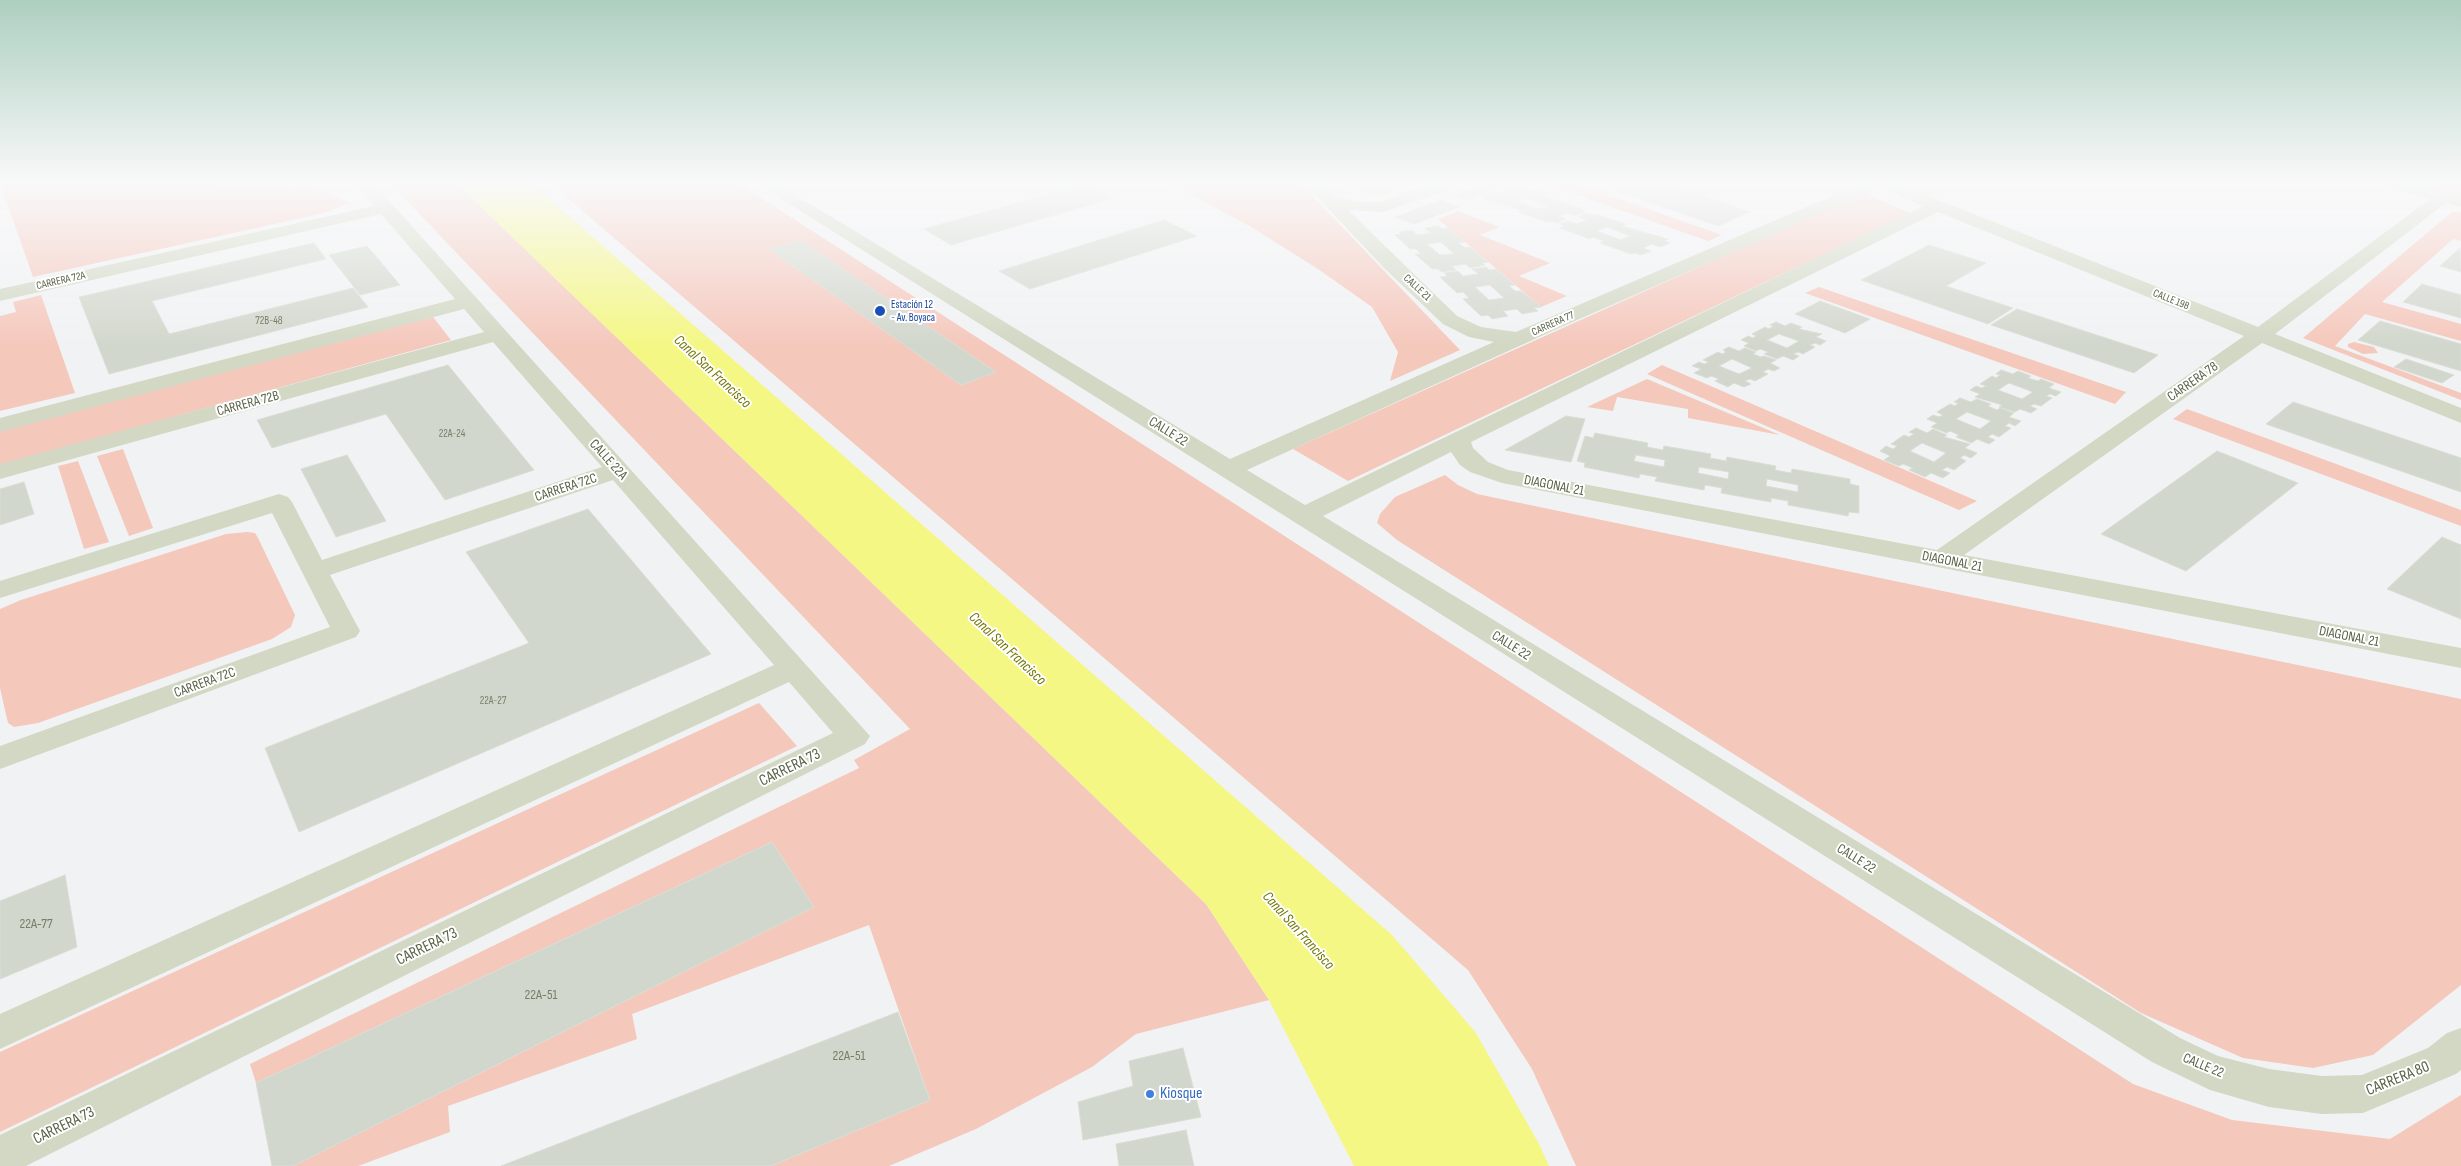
<!DOCTYPE html>
<meta charset="utf-8">
<style>
body{margin:0}
canvas{display:block;background:#f1f2f4}
</style>
<canvas width="2461" height="1166"></canvas>
<script>
const ctx = document.querySelector('canvas').getContext('2d');
ctx.lineJoin = 'round';
function fill(path, color) {
  ctx.fillStyle = color;
  ctx.fill(path, 'evenodd');
}
function poly(rows) {
  const path = new Path2D();
  for (const r of rows) {
    path.moveTo(r[0], r[1]);
    for (let i = 2; i < r.length; i += 2) path.lineTo(r[i], r[i + 1]);
  }
  return path;
}
function trace(path, color, width, dash) {
  ctx.strokeStyle = color;
  ctx.lineWidth = width;
  ctx.lineCap = dash ? 'butt' : 'round';
  ctx.setLineDash(dash || []);
  ctx.stroke(path);
}
function write(font, color, halo, rows, align = 'center') {
  ctx.font = font + ' "Sofia Sans Condensed",sans-serif';
  ctx.lineWidth = 4;
  ctx.setLineDash([]);
  ctx.textBaseline = 'middle';
  ctx.strokeStyle = halo;
  ctx.fillStyle = color;
  for (const [text, x, y, turn = 0] of rows) {
    ctx.save();
    ctx.translate(x, y);
    ctx.rotate((+turn || 0) * Math.PI / 180);
    ctx.textAlign = isNaN(turn) ? turn : align;
    if (halo) ctx.strokeText(text, 0, 0);
    ctx.fillText(text, 0, 0);
    ctx.restore();
  }
}
fill(poly([
 [0,183,212,183,227,186,313,187,349,203,324,213,33,277],
 [390,183,456,183,1206,904,1269,1000,1136,1034,1092,1067,976,1129,889,1166,771,1166,930,1100,869,925,632,1014,637,1039,448,1106,450,1132,358,1166,293,1166,813,907,772,842,256,1083,250,1064,859,768,854,760,910,729],
 [550,183,738,183,2133,1084,2232,1120,2390,1139,2461,1095,2461,1166,1576,1166,1532,1069,1468,970],
 [1170,183,1300,183,1460,350,1390,381,1398,352,1372,307,1318,269,1253,228],
 [1543,183,1574,183,1722,235,1708,241],
 [2409,183,2461,183,2461,196,2428,189],
 [1864,193,1910,213,1348,481,1293,449],
 [1458,211,1499,227,1480,235,1550,263,1519,276,1567,296,1541,307,1438,219],
 [2453,211,2461,212,2461,241,2453,239,2382,302,2461,324,2461,341,2365,314,2335,346,2461,393,2461,400,2303,338],
 [1819,287,2126,392,2115,404,1805,293],
 [41,295,75,393,0,411,0,316,16,312,13,302],
 [433,317,451,340,0,465,0,431],
 [2354,342,2374,347,2378,353,2363,354,2348,347,2348,344],
 [1662,365,1977,501,1959,510,1647,374],
 [1647,379,1780,435,1688,418,1688,409,1617,397,1613,411,1587,407],
 [2187,409,2461,510,2461,526,2173,419],
 [123,449,153,528,129,536,97,456],
 [78,461,109,542,84,549,58,466],
 [1445,475,1458,485,1477,494,2461,699,2461,985,2373,1055,2313,1068,2243,1058,2141,1013,1397,540,1377,523,1380,514,1395,497],
 [247,532,255,533,258,538,295,615,291,627,272,639,38,723,14,727,8,723,0,688,0,609,21,600,226,534],
 [759,703,797,746,0,1132,0,1052]
]), '#f5c8bc');
fill(poly([
 [456,183,531,183,1392,935,1476,1033,1538,1142,1549,1166,1354,1166,1269,1000,1206,904]
]), '#f4f784');
const building = poly([
 [1349,183,1414,183,1375,196,1345,184,1349,183],
 [1487,183,1511,183,1466,200,1454,195,1487,183],
 [1617,183,1666,183,1750,212,1718,226,1606,187,1617,183],
 [1085,184,1114,198,951,245,924,229,1085,184],
 [1509,185,1518,185,1546,195,1542,196,1584,209,1580,210,1585,212,1575,216,1568,213,1559,216,1566,219,1557,223,1551,221,1547,222,1518,212,1522,210,1482,198,1487,197,1482,195,1491,191,1499,195,1508,191,1500,188,1509,185],
 [1526,198,1549,206,1539,209,1517,201,1526,198],
 [1441,200,1460,207,1414,224,1395,217,1441,200],
 [1586,213,1592,215,1596,214,1626,224,1622,226,1668,239,1664,241,1670,243,1660,247,1652,244,1643,248,1651,251,1641,255,1635,253,1631,254,1600,243,1604,241,1593,237,1590,239,1560,228,1564,226,1559,224,1568,221,1577,224,1587,220,1578,217,1586,213],
 [1607,227,1630,236,1621,240,1597,231,1607,227],
 [1164,220,1197,236,1030,289,999,271,1164,220],
 [1439,226,1442,229,1448,228,1465,242,1459,243,1465,248,1470,247,1488,262,1482,263,1485,265,1470,268,1466,264,1452,266,1456,270,1442,272,1438,269,1432,269,1415,254,1421,254,1416,249,1410,249,1395,235,1401,234,1399,232,1412,230,1417,235,1431,233,1425,228,1439,226],
 [1441,242,1454,254,1440,255,1427,244,1441,242],
 [801,241,996,372,961,385,769,249,801,241],
 [314,243,326,259,152,301,169,334,353,288,368,307,109,374,79,297,314,243],
 [1929,245,1986,263,1946,286,2013,308,1988,324,1861,280,1929,245],
 [367,246,379,260,400,285,360,295,329,255,367,246],
 [2460,248,2461,272,2440,266,2460,248],
 [1486,267,1489,270,1496,269,1515,285,1509,286,1515,291,1521,291,1541,307,1534,308,1538,311,1522,314,1517,309,1503,311,1508,316,1492,319,1488,315,1481,316,1463,299,1469,298,1463,292,1457,293,1440,277,1447,276,1444,273,1458,271,1463,276,1478,274,1472,269,1486,267],
 [1490,285,1504,298,1489,300,1475,287,1490,285],
 [2422,284,2461,295,2461,318,2403,302,2422,284],
 [1820,301,1870,319,1845,333,1795,314,1820,301],
 [2017,309,2158,355,2134,373,1991,325,2017,309],
 [2380,321,2461,344,2461,371,2358,340,2380,321],
 [1776,322,1785,326,1791,323,1802,327,1799,329,1822,334,1816,337,1826,341,1820,345,1815,343,1810,345,1815,347,1803,354,1798,352,1793,354,1799,356,1793,360,1783,356,1777,359,1764,354,1768,352,1760,349,1756,351,1744,346,1749,343,1741,340,1748,336,1753,338,1756,336,1752,334,1765,327,1769,329,1773,326,1770,325,1776,322],
 [1779,334,1799,341,1787,348,1767,340,1779,334],
 [1729,347,1739,351,1745,348,1756,352,1753,354,1761,357,1764,356,1776,360,1770,363,1780,368,1774,371,1768,369,1763,372,1768,374,1755,381,1750,379,1745,381,1751,384,1744,387,1734,383,1728,387,1715,381,1719,379,1711,376,1707,378,1694,373,1701,369,1692,366,1699,362,1704,364,1709,362,1703,360,1718,352,1722,354,1726,352,1723,350,1729,347],
 [1732,359,1752,368,1739,374,1719,366,1732,359],
 [2406,359,2454,375,2442,383,2394,367,2406,359],
 [448,365,534,470,445,500,386,414,272,448,257,420,448,365],
 [2001,370,2013,374,2018,371,2031,376,2028,378,2038,381,2041,379,2054,384,2049,388,2061,392,2056,396,2050,394,2046,396,2052,398,2041,406,2034,404,2030,406,2037,409,2031,413,2020,409,2015,412,1999,407,2002,405,1975,397,1980,394,1970,390,1976,386,1982,388,1986,386,1980,384,1992,376,1996,378,2000,375,1996,374,2001,370],
 [2009,383,2033,392,2022,399,1998,390,2009,383],
 [1960,398,1971,402,1977,399,1991,404,1988,406,1997,410,2000,408,2014,413,2009,417,2021,421,2015,426,2009,423,2005,426,2011,428,1999,437,1992,434,1988,437,1995,440,1989,444,1977,439,1972,443,1956,437,1959,435,1950,431,1947,433,1931,427,1937,423,1927,419,1933,415,1939,417,1943,415,1937,412,1950,404,1955,406,1958,403,1954,402,1960,398],
 [1967,412,1991,421,1980,429,1956,419,1967,412],
 [2293,402,2461,458,2461,492,2266,424,2293,402],
 [1566,416,1585,419,1571,462,1505,450,1566,416],
 [1916,428,1927,433,1933,429,1947,435,1944,437,1970,444,1965,448,1977,453,1971,458,1964,455,1960,458,1966,461,1954,470,1947,467,1942,470,1950,473,1943,478,1931,473,1925,477,1909,470,1913,468,1903,464,1899,466,1884,460,1890,456,1880,451,1886,446,1893,449,1897,446,1891,444,1904,435,1909,437,1914,434,1909,432,1916,428],
 [1922,443,1946,453,1934,462,1910,451,1922,443],
 [1595,433,1648,443,1647,447,1663,450,1664,446,1711,454,1710,458,1726,461,1727,457,1776,466,1775,470,1791,473,1792,469,1850,479,1850,484,1859,486,1859,513,1849,512,1848,516,1788,505,1788,501,1771,498,1771,502,1721,493,1722,488,1705,485,1704,490,1655,481,1657,477,1640,474,1639,478,1584,467,1585,463,1577,461,1585,436,1593,438,1595,433],
 [1636,455,1665,460,1664,467,1634,461,1636,455],
 [1699,467,1729,472,1728,479,1698,473,1699,467],
 [1767,479,1798,485,1798,492,1766,486,1767,479],
 [2217,451,2298,483,2186,571,2101,534,2217,451],
 [347,455,386,521,336,537,301,469,347,455],
 [24,482,34,514,0,525,0,489,24,482],
 [588,509,711,654,299,832,265,748,529,643,466,552,588,509],
 [2442,537,2461,545,2461,619,2387,589,2442,537],
 [772,842,814,907,293,1166,272,1166,256,1083,772,842],
 [65,875,77,947,0,979,0,901,65,875],
 [898,1012,930,1100,771,1166,501,1166,898,1012],
 [1183,1048,1201,1117,1083,1140,1078,1102,1133,1086,1129,1061,1183,1048],
 [1186,1130,1194,1166,1119,1166,1116,1144,1186,1130]
]);
fill(building, '#d2d7cd');
trace(building, '#d9ded5', 1);
fill(poly([
 [355,183,372,183,392,204,870,736,865,744,26,1166,0,1166,0,1135,833,733,789,682,0,1049,0,1014,774,665,613,480,330,575,360,631,356,637,0,769,0,746,330,627,272,513,0,598,0,581,279,494,288,497,292,502,322,560,602,467,493,342,0,479,0,464,484,332,464,309,0,432,0,418,455,299,381,214,0,301,0,289,374,206,355,183],
 [756,183,776,183,1230,459,1494,342,1469,337,1443,324,1384,268,1304,183,1321,183,1335,196,1357,202,1381,202,1435,183,1459,183,1457,187,1383,212,1348,210,1457,316,1481,327,1516,332,1862,183,1896,183,2258,327,2430,199,2385,187,2383,183,2410,183,2461,197,2461,207,2446,203,2275,334,2461,408,2461,423,2262,343,1964,555,2461,648,2461,668,1502,483,1470,472,1460,465,1451,452,1323,516,2180,1038,2218,1056,2269,1069,2322,1076,2362,1075,2428,1048,2447,1033,2461,1028,2461,1070,2456,1074,2363,1113,2322,1114,2269,1107,2210,1090,2152,1062,756,183],
 [1880,188,1923,206,1305,505,1247,470,1561,327,1880,188],
 [1938,212,2244,336,1937,550,1508,470,1488,462,1473,448,1471,442,1938,212]
]), '#d2d8c4');
const sky = ctx.createLinearGradient(0, 0, 0, 346);
sky.addColorStop(0, '#adcfc0');
sky.addColorStop(0.53, '#f9f9fa');
sky.addColorStop(1, '#f9f9fa00');
ctx.fillStyle = sky;
ctx.fillRect(0, 0, 2461, 346);
for (const [x, y, r, color] of [
 [880,311,6,"#1a4fb4"],
 [1150,1094,5,"#3f7fe0"]
]) {
  const dot = new Path2D();
  dot.arc(x, y, r, 0, 2 * Math.PI);
  ctx.fillStyle = color;
  ctx.fill(dot);
  trace(dot, '#fff', 2);
}
write('11px', '#5a6247', '#fff', [
 ["CARRERA 72A",61,281,-13],
 ["CALLE 21",1417,288,43],
 ["CALLE 19B",2171,300,22],
 ["CARRERA 77",1553,324,-24]
]);
write('11px', '#164399', '#fff', [
 ["Estación 12",891,305],
 ["- Av. Boyaca",891,318]
], 'left');
write('11px', '#787f68', null, [
 ["72B-48",269,321],
 ["22A-24",452,434],
 ["22A-27",493,701]
]);
write('14px', '#5a6247', '#fff', [
 ["CARRERA 78",2193,382,-35],
 ["CARRERA 72B",248,404,-15],
 ["CALLE 22",1168,432,32],
 ["CALLE 22A",608,460,48],
 ["DIAGONAL 21",1554,486,11],
 ["CARRERA 72C",566,488,-18],
 ["DIAGONAL 21",1952,562,11],
 ["DIAGONAL 21",2349,637,11],
 ["CALLE 22",1511,646,32],
 ["CARRERA 72C",205,683,-20],
 ["CALLE 22",1856,859,32],
 ["CALLE 22",2203,1066,23]
]);
write('14px', '#787f68', null, [
 ["22A-77",36,924],
 ["22A-51",541,995],
 ["22A-51",849,1056]
]);
write('italic 15px', '#747707', '#fff', [
 ["Canal San Francisco",712,372,43],
 ["Canal San Francisco",1007,649,43],
 ["Canal San Francisco",1298,931,48]
]);
write('16px', '#5a6247', '#fff', [
 ["CARRERA 73",790,768,-26],
 ["CARRERA 73",427,947,-26],
 ["CARRERA 80",2398,1079,-22],
 ["CARRERA 73",64,1126,-26]
]);
write('16px', '#366cbe', '#fff', [
 ["Kiosque",1160,1094]
], 'left');
</script>
